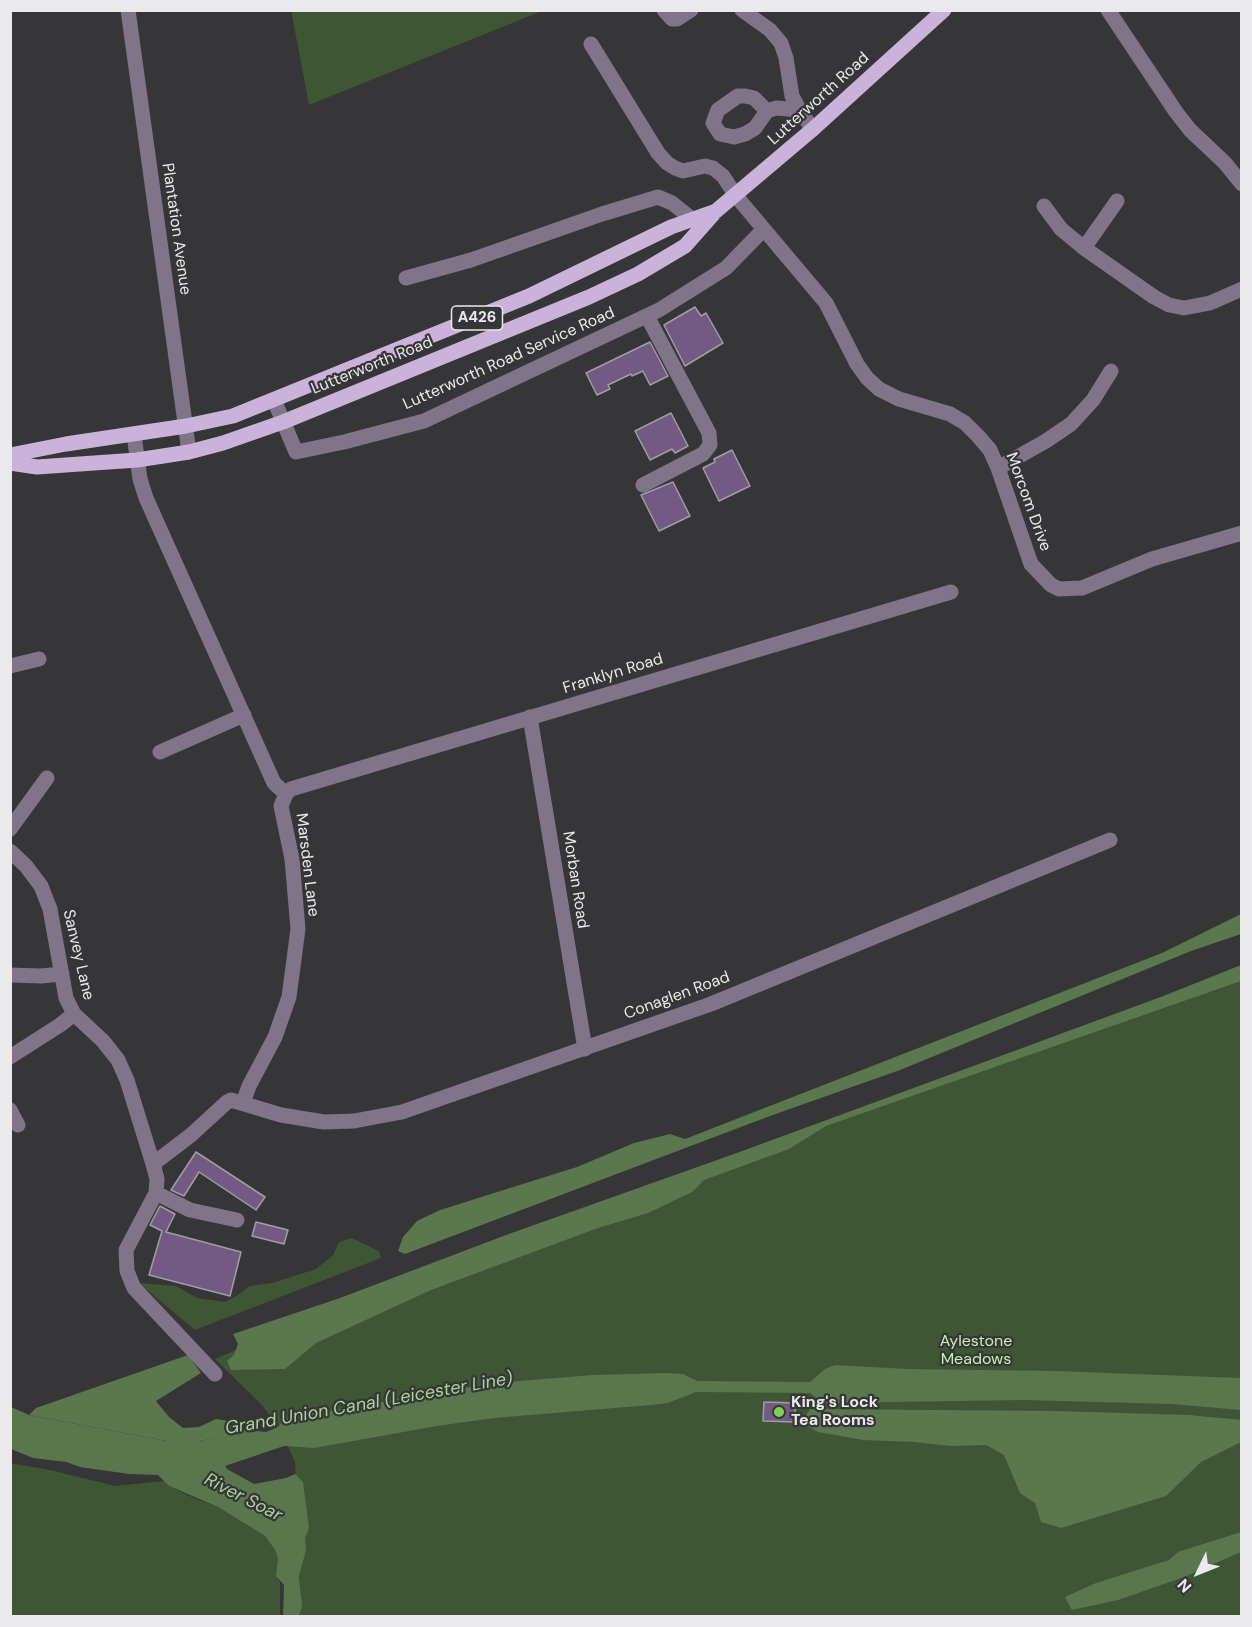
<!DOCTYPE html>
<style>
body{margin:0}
#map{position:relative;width:1252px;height:1627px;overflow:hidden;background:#363537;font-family:"DM Sans",sans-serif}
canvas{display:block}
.frame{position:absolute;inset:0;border:12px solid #eae9eb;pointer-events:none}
.north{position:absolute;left:1168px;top:1543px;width:60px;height:60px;-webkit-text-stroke:4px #363537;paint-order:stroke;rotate:227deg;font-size:16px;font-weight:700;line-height:24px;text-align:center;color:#eae9eb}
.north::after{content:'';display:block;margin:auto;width:21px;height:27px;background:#eae9eb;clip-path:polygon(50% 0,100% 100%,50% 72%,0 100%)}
</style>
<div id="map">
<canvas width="1252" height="1627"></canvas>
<div class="frame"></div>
<div class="north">N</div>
</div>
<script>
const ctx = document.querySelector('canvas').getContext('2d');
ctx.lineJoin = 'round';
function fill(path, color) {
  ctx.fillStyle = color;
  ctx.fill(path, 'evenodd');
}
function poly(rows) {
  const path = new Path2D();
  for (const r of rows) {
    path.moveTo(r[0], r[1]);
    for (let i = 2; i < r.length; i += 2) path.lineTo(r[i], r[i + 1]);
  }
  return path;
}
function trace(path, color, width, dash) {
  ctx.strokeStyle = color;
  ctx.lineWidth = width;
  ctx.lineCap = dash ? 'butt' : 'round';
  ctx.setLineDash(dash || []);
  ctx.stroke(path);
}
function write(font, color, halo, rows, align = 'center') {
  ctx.font = font + ' "DM Sans",sans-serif';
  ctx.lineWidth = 4.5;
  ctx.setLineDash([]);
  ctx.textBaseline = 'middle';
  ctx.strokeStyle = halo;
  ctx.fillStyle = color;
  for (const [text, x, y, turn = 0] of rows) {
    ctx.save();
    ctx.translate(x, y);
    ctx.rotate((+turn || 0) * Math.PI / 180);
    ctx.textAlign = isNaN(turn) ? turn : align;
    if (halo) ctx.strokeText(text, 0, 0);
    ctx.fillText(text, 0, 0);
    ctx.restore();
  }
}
fill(poly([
 [291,10,542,10,542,11,309,105],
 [1241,967,1241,1616,299,1616,301,1608,295,1462,279,1427,261,1404,215,1359,412,1275],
 [352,1238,379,1251,381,1258,195,1330,139,1283,176,1286,197,1298,225,1302,238,1295,249,1286,272,1283,316,1269,333,1255,339,1242],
 [10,1463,50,1470,115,1486,164,1481,169,1486,187,1495,218,1507,265,1536,275,1550,278,1558,277,1576,280,1582,280,1616,11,1616]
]), '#3f5635');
fill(poly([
 [1241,914,1241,934,1191,951,900,1070,770,1116,405,1254,398,1251,403,1237,417,1221,440,1210,577,1167,634,1143,670,1134,685,1139,1162,953],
 [1241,965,1241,981,826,1126,789,1149,704,1180,692,1192,648,1213,598,1228,431,1290,316,1343,285,1369,231,1370,227,1361,234,1355,238,1344,233,1334,340,1298,506,1235,734,1154,1161,997],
 [188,1355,201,1373,156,1401,169,1417,183,1428,199,1427,216,1419,236,1422,251,1433,198,1441,167,1441,29,1415,36,1408],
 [810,1409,1055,1411,1189,1415,1241,1420,1241,1442,1201,1462,1166,1496,1061,1528,1041,1522,1035,1503,1020,1493,1004,1455,986,1445,950,1446,914,1442,863,1440,818,1432,801,1423]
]), '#5a774d');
fill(poly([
 [835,1365,908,1369,1056,1371,1241,1378,1241,1410,1171,1404,1024,1400,823,1403,810,1393,696,1392,668,1403,651,1405,494,1418,437,1426,314,1448,284,1446,225,1466,227,1469,254,1484,286,1478,295,1474,303,1482,309,1528,305,1538,306,1550,299,1576,302,1606,299,1616,283,1616,284,1585,276,1576,278,1558,275,1550,265,1536,218,1507,169,1486,158,1475,129,1474,80,1467,66,1462,33,1458,11,1449,11,1407,29,1415,167,1441,198,1441,258,1431,266,1432,278,1427,284,1420,298,1413,329,1411,495,1383,593,1375,666,1373,683,1374,697,1381,810,1382,825,1369],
 [1241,1532,1241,1552,1184,1577,1118,1600,1072,1610,1065,1597,1096,1583,1169,1560,1178,1552]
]), '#59764c');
const building = poly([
 [695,307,701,316,706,313,723,343,685,366,664,325,695,307],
 [650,342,668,376,650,385,643,371,632,376,631,374,608,385,610,389,597,395,586,373,650,342],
 [671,413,688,446,675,453,672,449,650,460,635,431,671,413],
 [732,450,750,486,719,501,703,468,715,462,714,459,732,450],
 [673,482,690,516,659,531,641,495,673,482],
 [196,1152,265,1197,256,1210,199,1172,184,1196,171,1190,196,1152],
 [160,1206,175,1214,166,1232,241,1252,230,1296,149,1275,162,1231,150,1225,160,1206],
 [256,1222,288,1230,284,1244,252,1236,256,1222],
 [764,1402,795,1403,795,1422,763,1421,764,1402]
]);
fill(building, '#735a84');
trace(building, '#9f9ea1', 1.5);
trace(poly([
 [128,10,189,452],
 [664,10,672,19,677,19,691,10],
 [742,10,770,30,781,43,786,58,792,96,801,113,813,129],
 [1108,10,1176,112,1190,130,1225,163,1242,184],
 [591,44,658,153,667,163,675,168,683,171,705,166,713,168,723,176,736,196,826,303,857,364,867,378,879,389,899,399,950,414,965,423,978,436,990,450,998,468,1031,564,1051,585,1059,589,1082,588,1152,559,1242,533],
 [767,111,754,98,745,96,738,96,718,110,713,123,720,134,734,137,745,134,755,128,767,111,776,108,789,109,801,113],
 [1044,206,1061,229,1084,248,1154,297,1169,305,1184,308,1210,303,1242,289],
 [1084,248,1117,201],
 [406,278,471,260,602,214,658,197,672,203,692,219],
 [274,400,296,452,344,442,424,421,659,310,726,268,764,229],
 [134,435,140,479,146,498,274,783,286,794,281,806,292,859,298,929,289,997,275,1037,249,1086,243,1103],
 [998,468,1046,441,1071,424,1093,400,1111,371],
 [643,485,703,454,710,445,709,433,647,316],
 [10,666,39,659],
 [530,717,585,1049],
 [160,752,244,715],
 [286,794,291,789,951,592],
 [10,829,47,778],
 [10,851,26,866,41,886,50,909,66,998,74,1014,103,1041,118,1060,127,1080,153,1164],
 [10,975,41,976,62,974],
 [10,1057,60,1025,74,1014],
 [10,1110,18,1125],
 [156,1193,190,1210,237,1220],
 [215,1374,134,1288,127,1271,126,1250,156,1193,157,1179,153,1164,191,1135,227,1102,231,1100,281,1115,324,1122,354,1121,402,1112,711,1004,1110,840]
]), '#807488', 15);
trace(poly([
 [10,455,66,444,186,426,233,416,529,296,671,227,716,211],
 [10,463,37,467,137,460,189,452,223,443,283,422,589,297,638,274,685,246,716,211,813,129,944,10]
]), '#cab2da', 15);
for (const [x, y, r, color] of [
 [779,1412,6,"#7ed153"]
]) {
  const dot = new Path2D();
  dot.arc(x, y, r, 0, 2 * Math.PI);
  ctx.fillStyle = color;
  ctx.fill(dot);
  trace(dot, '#363537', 2);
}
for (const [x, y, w] of [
 [477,318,51]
]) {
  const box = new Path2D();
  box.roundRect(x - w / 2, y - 12, w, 24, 4.5);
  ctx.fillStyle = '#363537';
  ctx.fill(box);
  trace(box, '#eae9eb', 1.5);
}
write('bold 15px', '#eae9eb', null, [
 ["A426",477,318]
]);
write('16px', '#eae9eb', '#363537', [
 ["Lutterworth Road",819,99,-42],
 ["Plantation Avenue",176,229,82],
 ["Lutterworth Road Service Road",509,359,-24],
 ["Lutterworth Road",372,366,-22],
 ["Morcom Drive",1028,502,70],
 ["Franklyn Road",613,674,-17],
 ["Marsden Lane",307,865,83],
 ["Morban Road",575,880,81],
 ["Sanvey Lane",78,955,77],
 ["Conaglen Road",677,996,-20]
]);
write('16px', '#c2f2ae', '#363537', [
 ["Aylestone",976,1342],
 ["Meadows",976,1360]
]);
write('bold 16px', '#eae9eb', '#363537', [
 ["King's Lock",791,1403],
 ["Tea Rooms",791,1421]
], 'left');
write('italic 18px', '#a8d694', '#363537', [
 ["Grand Union Canal (Leicester Line)",369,1404,-10],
 ["River Soar",243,1498,27]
]);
</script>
